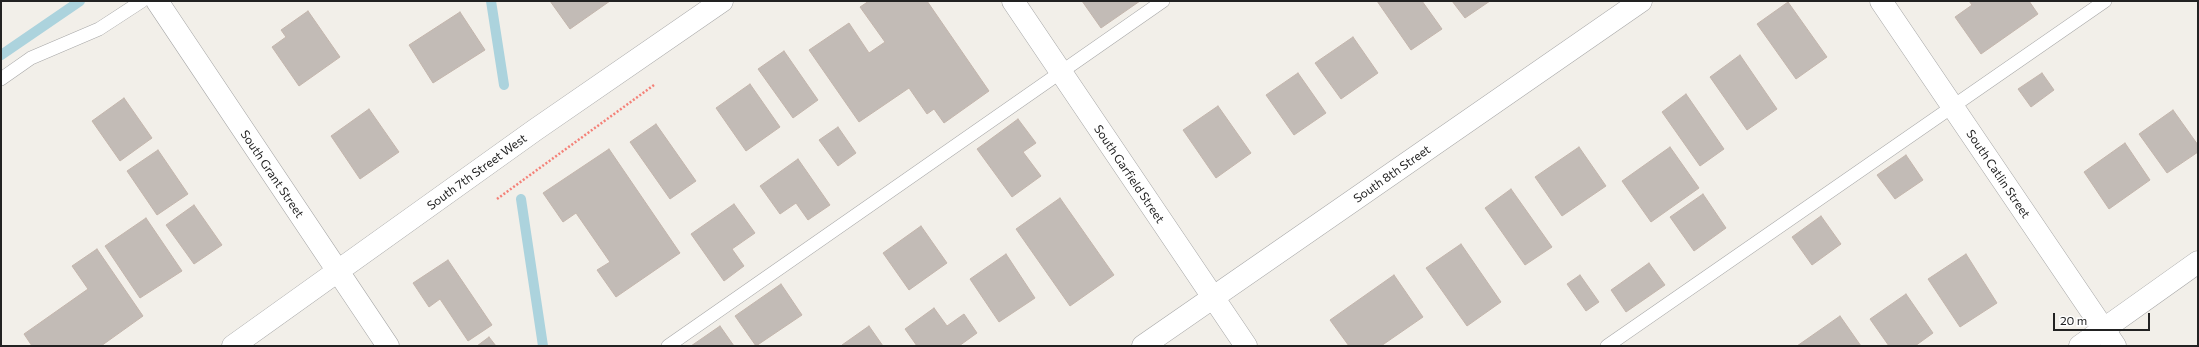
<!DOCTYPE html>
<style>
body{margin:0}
#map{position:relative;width:2199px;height:347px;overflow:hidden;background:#f2efe9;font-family:Commissioner,sans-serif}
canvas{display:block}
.frame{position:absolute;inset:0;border:2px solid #222;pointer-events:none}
.scale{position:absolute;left:2053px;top:313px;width:97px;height:18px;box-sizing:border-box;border:2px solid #222;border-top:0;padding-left:5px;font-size:12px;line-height:14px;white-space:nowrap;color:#222;-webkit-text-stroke:3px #fff;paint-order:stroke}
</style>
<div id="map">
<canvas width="2199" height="347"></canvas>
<div class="frame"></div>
<div class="scale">20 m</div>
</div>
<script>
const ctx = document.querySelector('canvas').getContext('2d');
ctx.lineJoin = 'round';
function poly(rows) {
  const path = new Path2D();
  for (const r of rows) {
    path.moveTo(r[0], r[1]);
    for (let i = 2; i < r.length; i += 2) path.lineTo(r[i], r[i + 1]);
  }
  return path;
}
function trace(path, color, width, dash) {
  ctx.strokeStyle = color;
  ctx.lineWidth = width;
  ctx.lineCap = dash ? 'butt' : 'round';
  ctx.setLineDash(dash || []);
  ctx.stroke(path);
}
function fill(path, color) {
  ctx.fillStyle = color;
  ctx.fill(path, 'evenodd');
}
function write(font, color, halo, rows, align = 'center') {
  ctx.font = font + ' Commissioner,sans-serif';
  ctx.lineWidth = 3;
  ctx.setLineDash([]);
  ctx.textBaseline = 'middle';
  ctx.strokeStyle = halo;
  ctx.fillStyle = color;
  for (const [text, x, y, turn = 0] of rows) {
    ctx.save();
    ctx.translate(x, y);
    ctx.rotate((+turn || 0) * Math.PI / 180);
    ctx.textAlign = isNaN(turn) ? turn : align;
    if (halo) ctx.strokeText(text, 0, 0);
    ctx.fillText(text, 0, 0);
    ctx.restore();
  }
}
trace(poly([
 [491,1,504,85],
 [1,55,80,1],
 [521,199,543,346]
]), '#acd3dd', 10);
const building = poly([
 [550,1,610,1,570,29,550,1],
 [869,1,927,1,989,91,944,123,934,109,927,114,909,88,859,122,809,50,849,23,869,53,885,42,860,7,869,1],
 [1082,1,1140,1,1101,28,1082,1],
 [1377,1,1422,1,1442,29,1411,50,1377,1],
 [1452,1,1490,1,1465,18,1452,1],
 [1969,1,2029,1,2038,14,1981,54,1955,17,1972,5,1969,1],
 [1788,2,1827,57,1796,79,1757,24,1788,2],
 [308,11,340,57,299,86,272,47,286,37,281,30,308,11],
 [460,12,485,50,433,83,409,45,460,12],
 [1353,37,1378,73,1341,99,1315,63,1353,37],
 [784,51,818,100,793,118,758,69,784,51],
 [1740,55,1777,109,1747,130,1710,77,1740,55],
 [1298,73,1326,113,1294,135,1266,95,1298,73],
 [2042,73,2054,90,2031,107,2018,89,2042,73],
 [750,84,780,127,746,151,716,108,750,84],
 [1686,94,1724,149,1700,166,1662,112,1686,94],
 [124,98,152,138,120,161,92,121,124,98],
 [1218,106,1251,153,1216,178,1183,130,1218,106],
 [369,109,399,152,360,179,331,136,369,109],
 [2173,110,2198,145,2198,152,2167,173,2139,134,2173,110],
 [1018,119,1036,143,1023,152,1041,176,1012,197,977,149,1018,119],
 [656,124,696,181,670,199,630,142,656,124],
 [838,127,856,153,838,166,819,140,838,127],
 [2125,143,2150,180,2109,209,2084,172,2125,143],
 [1579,147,1606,186,1562,216,1535,177,1579,147],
 [1670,147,1699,188,1651,222,1622,181,1670,147],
 [609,149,680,253,616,297,597,270,610,262,576,213,563,222,543,193,609,149],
 [158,150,188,194,157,215,127,171,158,150],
 [1906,155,1923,180,1895,199,1877,175,1906,155],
 [798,159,830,205,808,220,796,203,780,214,760,186,798,159],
 [1511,189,1552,247,1525,265,1485,208,1511,189],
 [1703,194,1726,228,1694,251,1670,217,1703,194],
 [1060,198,1114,275,1070,306,1016,229,1060,198],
 [734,204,755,233,732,249,744,266,724,281,691,234,734,204],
 [194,205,222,245,194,264,166,225,194,205],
 [1821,216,1841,244,1812,265,1792,237,1821,216],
 [146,218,182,271,140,298,105,246,146,218],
 [921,226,947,263,909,290,883,253,921,226],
 [1461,244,1501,302,1467,326,1426,268,1461,244],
 [97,249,143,316,101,346,32,346,24,334,88,289,72,266,97,249],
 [1006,254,1035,298,999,322,970,279,1006,254],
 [1966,254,1997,303,1960,327,1928,279,1966,254],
 [448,260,492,325,468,341,440,299,429,307,413,283,448,260],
 [1649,263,1665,285,1626,312,1611,290,1649,263],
 [1394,275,1423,317,1381,346,1349,346,1330,320,1394,275],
 [1580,275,1599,302,1586,311,1567,284,1580,275],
 [781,284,802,315,756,346,735,316,781,284],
 [1906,294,1933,333,1915,346,1889,346,1870,319,1906,294],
 [934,308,947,326,964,314,977,333,959,346,917,346,905,329,934,308],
 [1840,316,1861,346,1797,346,1840,316],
 [720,326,734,346,691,346,720,326],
 [869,326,883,346,842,346,842,345,869,326],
 [489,337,496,346,477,346,489,337]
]);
fill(building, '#c2bbb6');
trace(building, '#c3b5ac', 1);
const service = poly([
 [1,79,31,58,99,29,142,1],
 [668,346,1163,1],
 [1607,346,2105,1]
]);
const minor = poly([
 [157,1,388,346],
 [1013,1,1246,346],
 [1881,1,2115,346],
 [233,346,535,130,722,1],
 [1143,346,1641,1],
 [2080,346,2198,262]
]);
trace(service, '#a6a6a6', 14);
trace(minor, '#a6a6a6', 23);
trace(poly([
 [497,199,654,85]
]), '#f48178', 2.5, [2, 2]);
trace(service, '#fff', 13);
trace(minor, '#fff', 22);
write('12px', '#222', '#fff', [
 ["South 7th Street West",477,172,-36],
 ["South Grant Street",272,174,56],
 ["South Garfield Street",1129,174,56],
 ["South 8th Street",1392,174,-35],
 ["South Catlin Street",1998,174,56]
]);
</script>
